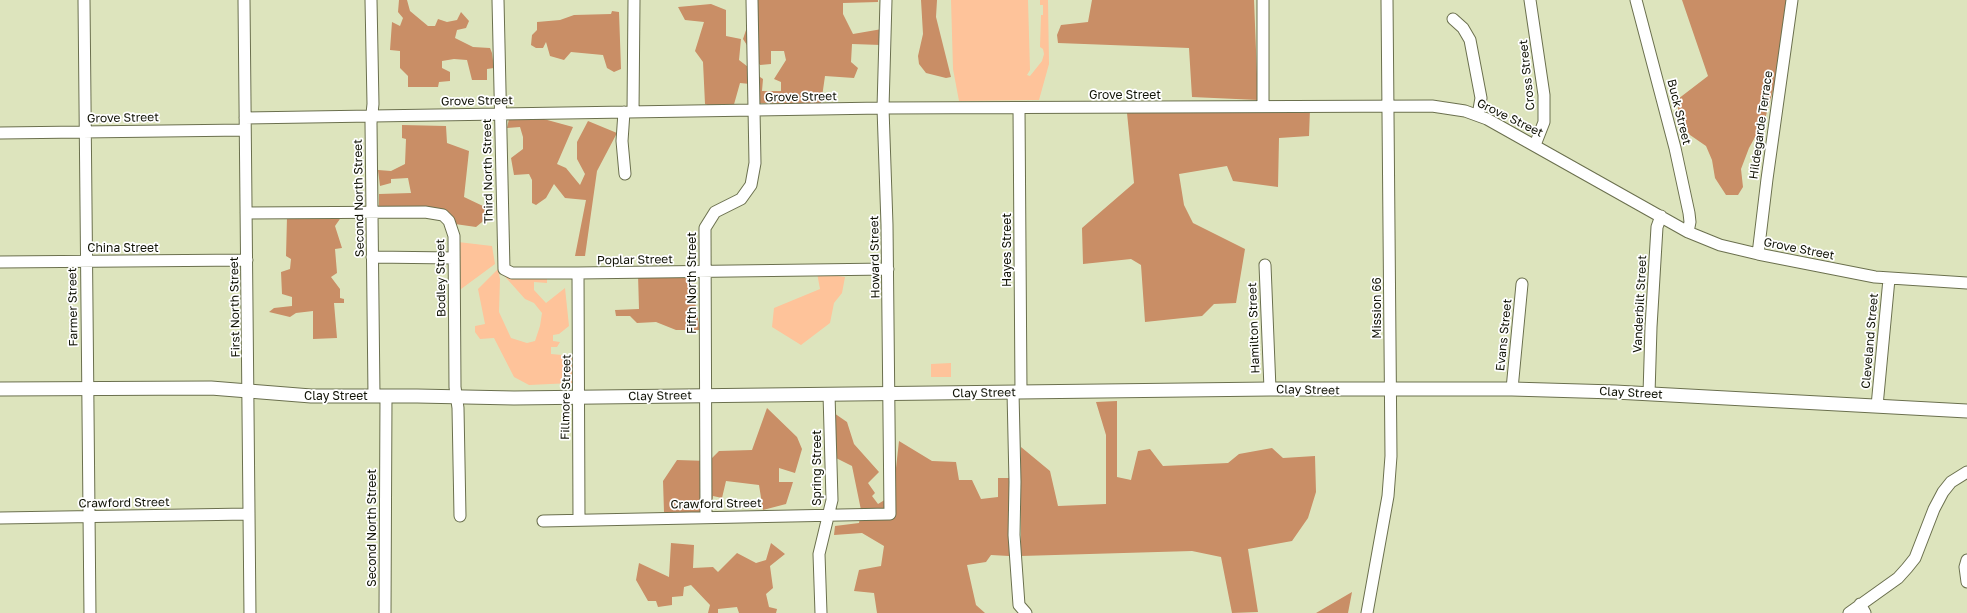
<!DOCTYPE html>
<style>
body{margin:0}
canvas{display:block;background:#dde4bd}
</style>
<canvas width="1967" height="613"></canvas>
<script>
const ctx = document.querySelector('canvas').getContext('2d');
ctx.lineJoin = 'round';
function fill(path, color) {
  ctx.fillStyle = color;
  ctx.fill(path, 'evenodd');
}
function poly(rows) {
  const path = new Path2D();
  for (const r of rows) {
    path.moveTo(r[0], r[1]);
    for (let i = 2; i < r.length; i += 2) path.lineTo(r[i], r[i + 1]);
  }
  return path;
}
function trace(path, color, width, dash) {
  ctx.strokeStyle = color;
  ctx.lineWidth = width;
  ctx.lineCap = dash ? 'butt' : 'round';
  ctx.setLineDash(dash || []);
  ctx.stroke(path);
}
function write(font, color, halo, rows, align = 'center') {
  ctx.font = font + ' "Golos Text",sans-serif';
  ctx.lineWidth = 3.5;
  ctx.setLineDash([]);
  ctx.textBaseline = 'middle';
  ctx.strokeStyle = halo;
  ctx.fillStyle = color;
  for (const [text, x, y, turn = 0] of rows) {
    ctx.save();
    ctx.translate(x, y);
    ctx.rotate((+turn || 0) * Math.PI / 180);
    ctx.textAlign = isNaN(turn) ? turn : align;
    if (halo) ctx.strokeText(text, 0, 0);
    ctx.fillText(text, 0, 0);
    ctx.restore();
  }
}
fill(poly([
 [951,0,1028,0,1030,70,1027,75,1030,76,1042,61,1044,54,1043,49,1040,47,1041,15,1043,15,1043,5,1040,5,1040,0,1048,0,1049,64,1039,100,959,101,953,69],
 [458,242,492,246,495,264,457,292],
 [498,269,500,279,499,312,511,338,527,343,535,341,540,326,542,313,534,303,525,299,500,271,547,277,547,283,534,282,534,290,546,303,565,288,569,326,559,334,553,335,553,341,560,342,557,347,551,347,551,354,573,356,572,383,529,385,514,377,494,338,480,339,475,332,475,326,485,324,478,289],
 [817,273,845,277,842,293,834,303,830,323,801,345,772,327,774,308,820,289],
 [951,363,951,377,931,377,931,364]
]), '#fec39a');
fill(poly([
 [399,0,407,0,410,11,428,26,435,26,438,19,447,22,457,20,461,12,469,21,466,28,457,30,455,38,473,47,490,48,492,53,494,68,487,69,487,80,472,80,467,60,454,59,442,61,442,68,450,72,450,81,439,82,438,87,408,87,408,76,400,68,400,51,390,50,392,22,400,26,403,18,398,12],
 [756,0,878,0,878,2,843,3,843,14,853,34,882,29,881,45,852,44,851,62,858,68,854,78,825,76,821,104,758,103,757,75,763,79,762,91,781,91,781,82,774,79,786,60,784,51,771,51,771,64,760,65,743,39],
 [921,0,937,0,936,17,951,77,946,78,926,73,919,64,918,56,923,34],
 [1092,0,1254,0,1258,100,1192,97,1189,48,1058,43,1057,35,1061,25,1088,22],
 [1682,0,1788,0,1776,80,1765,119,1749,148,1741,169,1743,187,1738,195,1726,195,1715,178,1712,160,1706,146,1690,135,1678,118,1678,99,1708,76],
 [711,4,726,10,726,36,741,39,739,60,752,70,750,84,740,83,733,108,719,109,705,104,703,62,695,51,704,22,685,20,678,7],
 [612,11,619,12,621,69,614,72,607,68,603,55,571,52,564,60,550,56,546,42,543,48,536,48,531,45,532,35,537,30,537,22,560,20,574,15,611,14],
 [1310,109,1309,136,1279,138,1278,187,1233,181,1227,166,1179,174,1184,205,1193,223,1245,249,1236,303,1214,304,1202,316,1145,322,1141,265,1131,259,1083,264,1082,228,1134,183,1127,113],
 [540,118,573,127,557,164,566,168,580,185,585,174,577,159,577,142,588,121,617,133,597,171,585,256,575,256,586,200,565,198,554,184,546,198,536,205,532,203,532,180,529,174,514,175,511,158,523,149,523,137,520,127,507,128,509,119],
 [402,125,446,126,447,143,469,151,464,197,485,207,487,218,476,227,455,224,450,217,379,208,379,194,411,193,408,178,391,179,391,183,380,186,378,170,391,171,405,164,406,139,402,138],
 [342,216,335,226,342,248,335,249,337,273,331,277,340,289,340,298,344,299,344,303,334,303,337,338,313,339,313,311,296,313,290,317,269,312,274,308,292,306,292,297,282,294,281,272,290,269,291,259,286,256,287,217],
 [690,273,700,330,676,330,656,322,637,323,630,316,616,316,615,310,639,309,638,274],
 [1117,401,1117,477,1131,480,1138,451,1150,449,1163,466,1228,463,1239,454,1272,448,1283,458,1315,456,1316,492,1308,518,1292,541,1248,549,1258,612,1232,613,1221,557,1192,551,1021,556,1021,447,1050,471,1058,506,1106,504,1106,435,1096,402],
 [767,408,797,437,802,449,795,473,779,468,779,482,793,482,786,504,763,510,759,485,726,481,722,498,713,496,710,515,664,512,663,481,677,460,709,461,719,451,752,450],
 [831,411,847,422,854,444,879,472,868,483,875,493,872,496,878,504,893,495,899,441,932,461,956,462,959,480,972,480,981,499,998,497,998,478,1011,478,1009,556,991,555,986,562,967,565,976,605,985,613,877,613,874,593,854,591,859,570,881,566,884,546,862,533,834,535,835,526,859,523,861,510,852,466,836,458],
 [671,543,694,545,693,568,713,567,718,572,737,553,756,563,766,560,771,543,785,554,770,566,773,588,766,594,769,607,777,609,776,613,739,613,737,607,718,609,718,613,708,613,710,605,691,585,684,587,683,596,672,597,672,605,658,607,656,601,648,601,636,580,639,563,669,577],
 [1352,592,1348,613,1316,613]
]), '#c98e66');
const minor = poly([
 [84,0,90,613],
 [244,0,250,613],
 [371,0,373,104,371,123,374,396],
 [498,0,504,269,512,273,578,273,888,269],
 [1530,0,1544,95,1544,122,1535,145],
 [1636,0,1675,148,1689,213,1690,222,1688,232],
 [1453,19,1463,28,1470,40,1481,98,1478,115],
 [1263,106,1263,0],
 [1019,108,1021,392],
 [624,112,622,141,625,174],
 [633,112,634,0],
 [245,118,883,108,1432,106,1465,111,1487,119,1688,232,1720,245,1758,254,1875,277,1967,283],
 [0,133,245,130],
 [246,213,425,212,443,215,449,221,454,236,455,387,458,408,460,516],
 [1758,254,1767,179,1792,0],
 [372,257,454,258],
 [0,262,247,260],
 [1265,265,1270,389],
 [578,273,579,520],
 [1512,389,1522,284],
 [1013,392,1015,482,1014,535,1019,605,1026,613],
 [1649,394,1651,327,1657,227,1661,216],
 [1877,406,1889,279],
 [706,517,705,228,715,212,741,199,751,185,755,163,752,0],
 [0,518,248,514],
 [543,521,890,514,887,225,883,108,886,0],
 [1967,560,1965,567,1967,582],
 [1860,604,1865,613],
 [385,613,386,396],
 [821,613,819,554,832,500,829,394],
 [1367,613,1388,496,1391,456,1387,0],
 [1849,613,1898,578,1907,568,1915,558,1934,509,1943,492,1951,482,1967,472]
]);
const major = poly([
 [0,389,211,388,311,396,417,396,514,398,1270,389,1512,389,1615,392,1967,411]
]);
trace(minor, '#6b704e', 13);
trace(major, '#6b704e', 15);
trace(minor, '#fff', 11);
trace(major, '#fff', 13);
write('12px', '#101205', '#fff', [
 ["Cross Street",1527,75,-96],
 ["Grove Street",1125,95],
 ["Grove Street",801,97,-1],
 ["Grove Street",477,101,-1],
 ["Buck Street",1679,112,76],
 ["Grove Street",123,118,-1],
 ["Grove Street",1510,118,26],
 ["Hildegarde Terrace",1761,125,-82],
 ["Third North Street",488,171,-91],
 ["Second North Street",359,198,-91],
 ["China Street",123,248],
 ["Grove Street",1799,249,11],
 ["Hayes Street",1007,250,-90],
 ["Howard Street",875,257,-91],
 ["Poplar Street",635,260,-1],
 ["Bodley Street",441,278,-91],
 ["Fifth North Street",692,283,-90],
 ["Vanderbilt Street",1640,304,-87],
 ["Farmer Street",73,307,-91],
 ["First North Street",235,307,-91],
 ["Mission 66",1377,308,-90],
 ["Hamilton Street",1254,328,-92],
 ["Evans Street",1504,335,-84],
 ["Cleveland Street",1870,341,-85],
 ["Clay Street",1308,390,1],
 ["Clay Street",984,393,-1],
 ["Clay Street",1631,393,3],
 ["Clay Street",336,396],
 ["Clay Street",660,396,-1],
 ["Fillmore Street",566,397,-89],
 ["Spring Street",817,468,-90],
 ["Crawford Street",124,503,-1],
 ["Crawford Street",716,504,-1],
 ["Second North Street",372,528,-90]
]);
</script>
